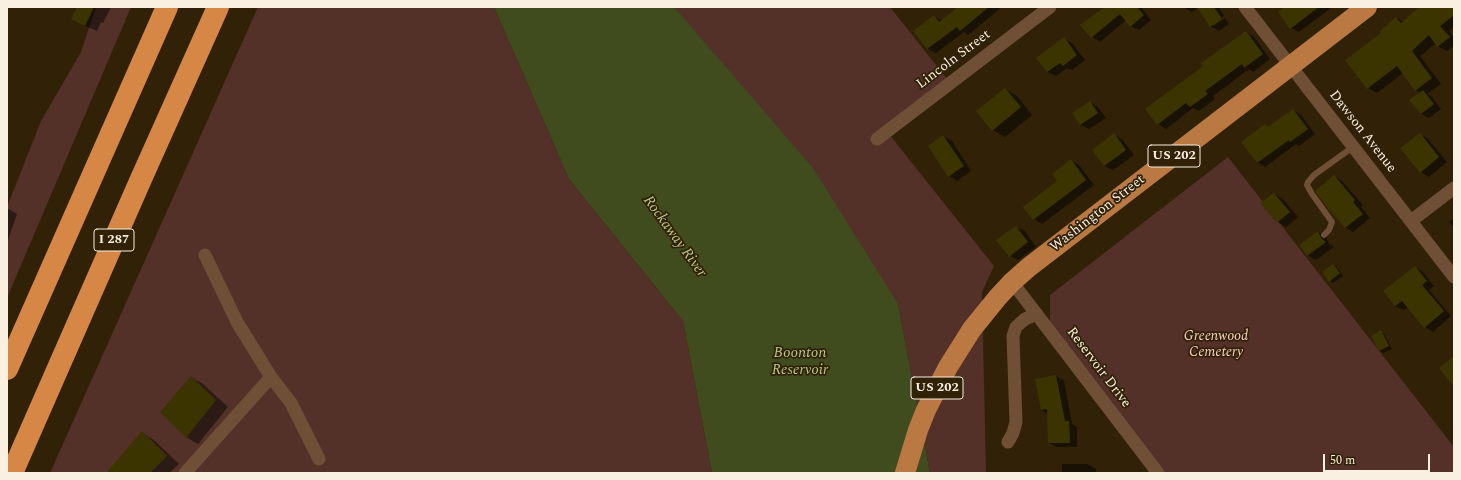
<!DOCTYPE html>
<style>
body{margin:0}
#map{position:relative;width:1461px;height:480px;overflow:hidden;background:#302107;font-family:Spectral,serif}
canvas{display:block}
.frame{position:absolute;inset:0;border:8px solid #faf0e1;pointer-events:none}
.scale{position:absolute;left:1323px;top:454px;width:107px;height:18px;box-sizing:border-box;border:2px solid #faf0e1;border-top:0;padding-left:5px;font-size:12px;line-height:14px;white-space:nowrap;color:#faf0e1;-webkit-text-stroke:3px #302107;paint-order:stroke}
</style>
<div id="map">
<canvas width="1461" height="480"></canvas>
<div class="frame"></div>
<div class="scale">50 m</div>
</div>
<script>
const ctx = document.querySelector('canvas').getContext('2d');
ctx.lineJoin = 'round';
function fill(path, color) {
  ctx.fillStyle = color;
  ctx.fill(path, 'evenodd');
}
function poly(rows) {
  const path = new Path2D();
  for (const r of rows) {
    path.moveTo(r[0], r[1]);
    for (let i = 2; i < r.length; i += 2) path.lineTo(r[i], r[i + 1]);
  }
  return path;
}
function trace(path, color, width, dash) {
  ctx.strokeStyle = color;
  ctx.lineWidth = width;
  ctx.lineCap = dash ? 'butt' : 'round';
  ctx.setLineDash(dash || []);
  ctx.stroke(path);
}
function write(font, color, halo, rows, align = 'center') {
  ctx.font = font + ' Spectral,serif';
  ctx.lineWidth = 3.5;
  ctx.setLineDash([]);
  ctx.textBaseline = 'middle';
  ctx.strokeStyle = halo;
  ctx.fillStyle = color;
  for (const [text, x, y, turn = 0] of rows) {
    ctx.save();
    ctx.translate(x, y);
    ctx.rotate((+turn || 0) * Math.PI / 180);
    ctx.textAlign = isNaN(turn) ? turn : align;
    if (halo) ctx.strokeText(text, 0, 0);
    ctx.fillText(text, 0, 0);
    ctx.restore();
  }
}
fill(poly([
 [96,7,131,7,7,298,7,207,41,121,81,52],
 [258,7,494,7,569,179,683,321,712,473,50,473],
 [674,7,890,7,951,84,889,134,994,266,982,292,986,473,930,473,898,304],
 [1228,157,1454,447,1454,473,1157,473,1050,337,1050,295]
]), '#533128');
fill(poly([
 [494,7,674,7,813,168,898,304,930,473,712,473,683,321,569,179]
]), '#404b1e');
fill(poly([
 [74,7,111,7,103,23,101,22,97,31,83,25,77,9],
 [959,7,1002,7,968,35,964,32,936,53,928,49,915,31,934,16,942,21],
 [1103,7,1141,7,1151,20,1139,30,1130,26,1126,20,1100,42,1092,37,1082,25],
 [1183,7,1219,7,1224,16,1213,24,1213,26,1225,18,1229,24,1219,31,1210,26,1199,7,1192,12],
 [1286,7,1332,7,1299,32,1291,28],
 [1421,7,1454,7,1454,27,1449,31,1454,38,1454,46,1447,51,1438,46,1436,43,1420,56,1441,84,1427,94,1431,96,1441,109,1429,118,1421,114,1420,93,1416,90,1403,73,1377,93,1368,88,1383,33,1397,18,1403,22],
 [1246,32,1254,37,1270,59,1253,72,1249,69,1213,96,1215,99,1199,111,1193,108,1166,129,1158,124,1205,67],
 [1064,39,1072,43,1085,60,1072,70,1067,68,1056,76,1048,72,1038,58],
 [1005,89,1017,96,1032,115,1005,137,993,130,978,112],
 [1090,102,1098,107,1106,118,1089,129,1081,125,1073,113],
 [1293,110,1301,115,1315,134,1299,146,1296,144,1265,167,1257,162,1265,125,1269,128],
 [1420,134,1428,139,1447,162,1429,177,1421,172],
 [1114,135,1122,139,1134,155,1113,170,1105,166,1093,150],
 [943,136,952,141,971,171,957,181,949,176],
 [1071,160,1079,165,1094,185,1042,224,1034,219],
 [1334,176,1342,181,1363,205,1361,207,1370,218,1353,232,1345,227],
 [1274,194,1282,198,1298,217,1286,227,1278,222],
 [7,208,17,214,7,243],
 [1454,218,1454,228,1449,222],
 [1016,227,1025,231,1036,247,1018,260,1010,256],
 [1318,232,1326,236,1329,244,1334,247,1316,260,1308,256,1300,246],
 [1333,265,1337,267,1343,276,1333,283,1330,281],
 [1415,267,1423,272,1434,286,1429,290,1451,316,1433,332,1425,327,1408,307,1404,310,1395,306],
 [1381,331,1384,334,1392,349,1383,353,1380,351],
 [1056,376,1064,381,1072,424,1077,427,1077,447,1057,447,1049,443,1048,414,1041,410],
 [191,377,203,384,228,407,198,444,186,437],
 [142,433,154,440,179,464,169,473,108,473],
 [1062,464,1088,464,1096,469,1096,473,1062,473]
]), '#0007');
fill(poly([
 [77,7,94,7,85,26,71,19],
 [958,7,989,7,960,31,957,27,927,49,913,31,934,15,939,22],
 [1104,7,1137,7,1144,15,1130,27,1120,14,1091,38,1080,25],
 [1197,7,1214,7,1222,19,1210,27],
 [1284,7,1319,7,1290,29,1278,12],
 [1419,7,1454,7,1454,15,1440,26,1450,37,1437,47,1429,35,1412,51,1432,78,1415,91,1397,66,1367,89,1345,60,1381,33,1380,31,1396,17,1401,23],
 [1246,31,1263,54,1244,68,1242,64,1205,91,1208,94,1190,107,1186,103,1157,125,1145,109,1203,66,1201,63],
 [1064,37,1077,55,1063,66,1060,63,1047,72,1036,58],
 [1005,88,1021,107,992,131,976,111],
 [1423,90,1434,104,1421,114,1409,100],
 [1090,101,1098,113,1080,125,1072,113],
 [1293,109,1308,129,1290,142,1289,140,1257,163,1241,142,1265,124,1268,127],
 [1114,133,1126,150,1104,166,1092,150],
 [1420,133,1439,157,1420,173,1400,148],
 [943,135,964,166,948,177,928,146],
 [1071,159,1086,180,1033,220,1023,207,1057,181,1052,174],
 [1334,175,1355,200,1353,202,1363,214,1345,228,1326,206,1315,191],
 [1274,193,1290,212,1277,223,1260,203],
 [1016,226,1028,242,1009,257,996,240],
 [1318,231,1321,238,1326,242,1307,256,1299,245],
 [1333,264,1340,273,1329,282,1322,272],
 [1415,266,1427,281,1422,285,1444,311,1424,328,1402,301,1395,306,1383,291],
 [1381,330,1389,346,1379,351,1371,336],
 [1454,356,1454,387,1439,368],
 [1056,375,1065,421,1069,421,1070,443,1048,443,1047,409,1041,410,1035,379],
 [191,376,216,400,186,438,160,412],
 [142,431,167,456,150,473,106,473]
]), '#3c3400');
trace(poly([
 [1324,235,1329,230,1332,222,1312,194,1307,185,1308,182,1314,175,1353,147]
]), '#704f37', 6);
trace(poly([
 [1245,7,1454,277],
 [877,139,1050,7],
 [1411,221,1454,188],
 [205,255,237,322,271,377,291,403,319,459],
 [1012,282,1158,473],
 [1008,442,1013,433,1016,422,1013,336,1016,327,1025,319,1037,314],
 [185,473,271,377]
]), '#704f37', 13);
trace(poly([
 [905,473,918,430,926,410,948,367,972,329,998,297,1012,282,1029,267,1367,7]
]), '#ba7842', 20);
trace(poly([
 [7,369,167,7],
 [12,473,141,179,218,7]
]), '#d78745', 22);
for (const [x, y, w] of [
 [1174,156,52],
 [114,240,40],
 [937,388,52]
]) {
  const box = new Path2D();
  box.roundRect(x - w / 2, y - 11, w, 22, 3);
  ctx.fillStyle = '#302107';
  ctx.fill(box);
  trace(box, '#faf0e1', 1);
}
write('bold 13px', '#faf0e1', null, [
 ["US 202",1174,156],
 ["I 287",114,240],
 ["US 202",937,388]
]);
write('14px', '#faf0e1', '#302107', [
 ["Lincoln Street",954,60,-37],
 ["Dawson Avenue",1362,132,52],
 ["Washington Street",1098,214,-38],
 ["Reservoir Drive",1098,368,53]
]);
write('italic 14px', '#fecec0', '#302107', [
 ["Greenwood",1216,337],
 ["Cemetery",1216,353]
]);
write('italic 15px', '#b7ca81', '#302107', [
 ["Rockaway River",674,237,54],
 ["Boonton",800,354],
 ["Reservoir",800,371]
]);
</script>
